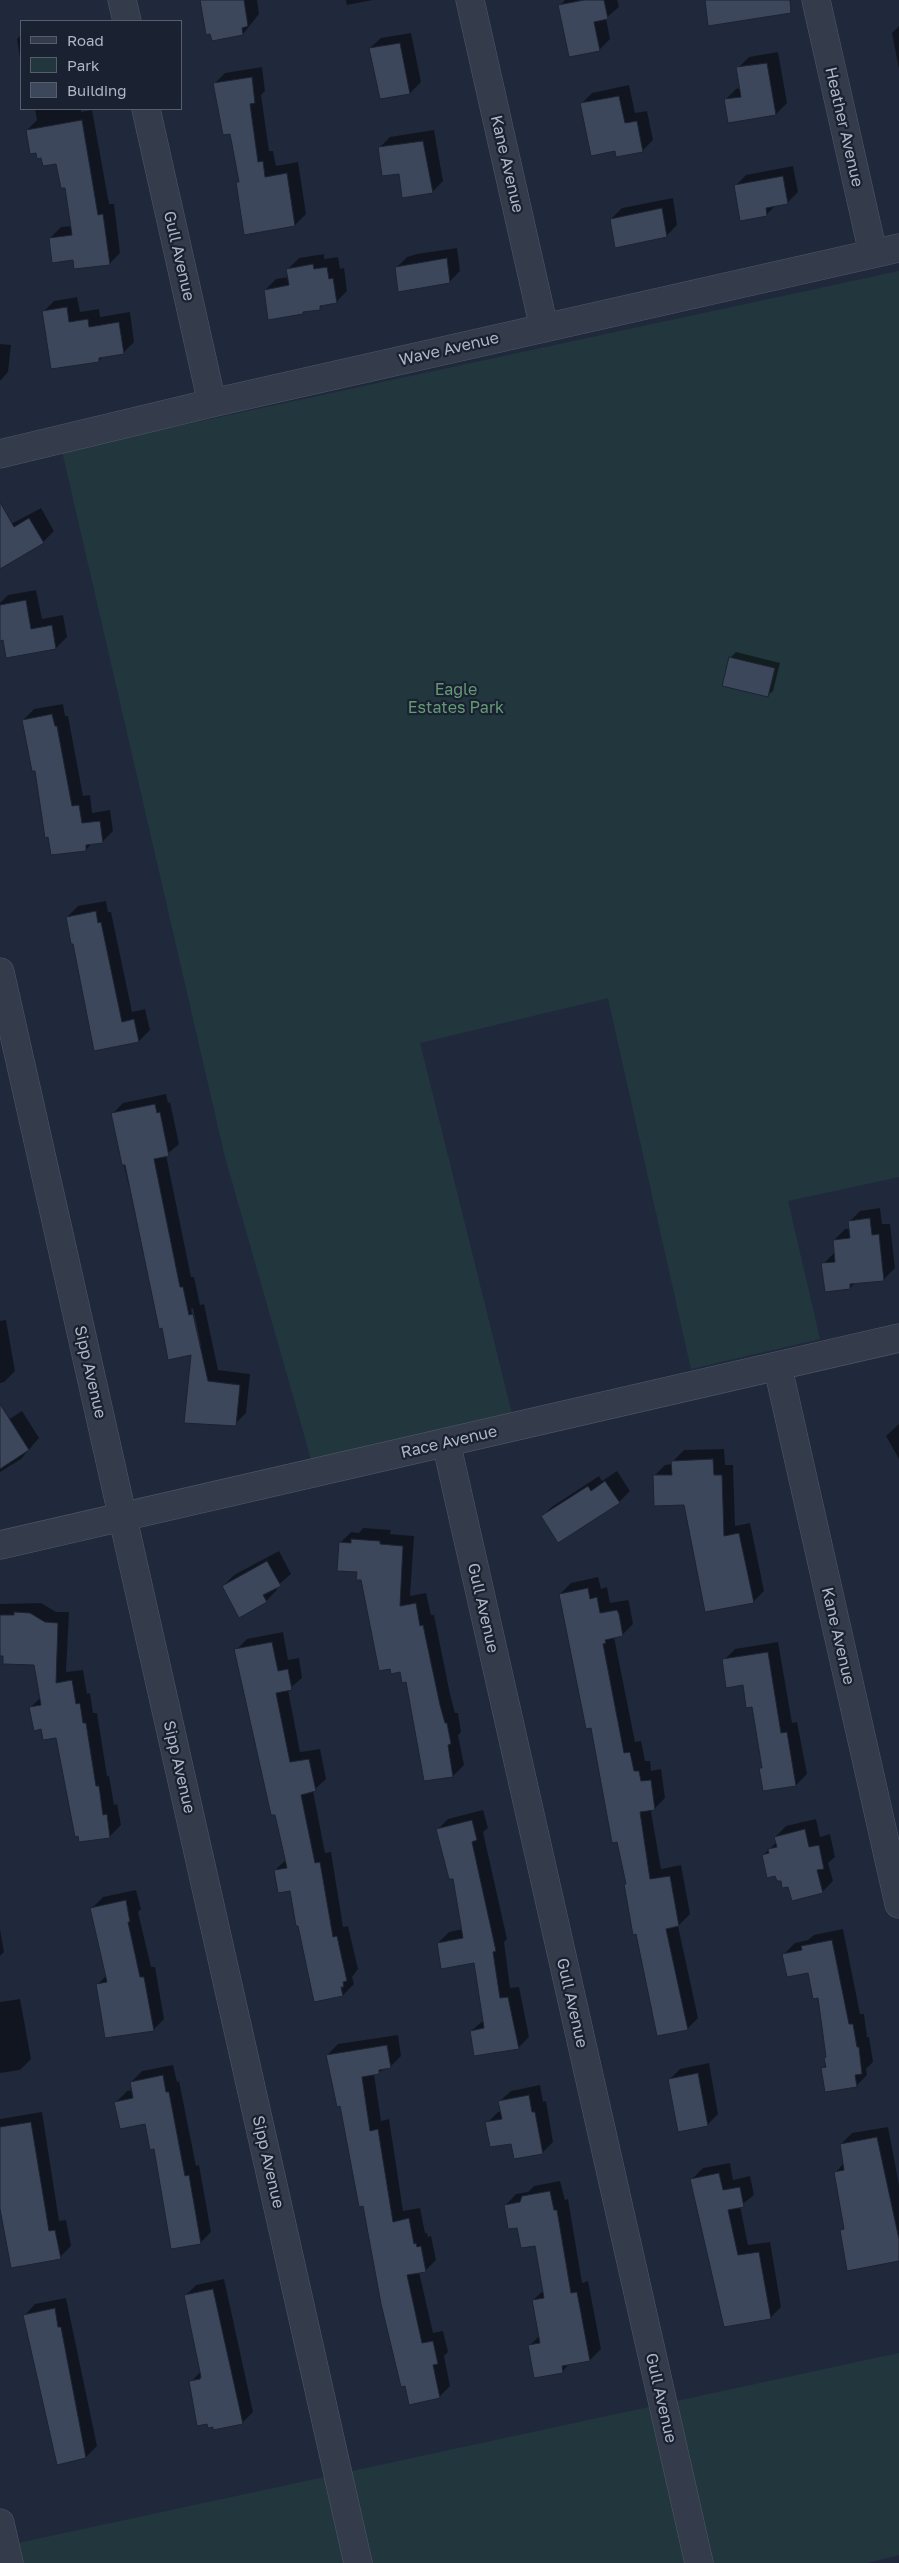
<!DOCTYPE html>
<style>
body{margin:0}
#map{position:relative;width:899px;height:2563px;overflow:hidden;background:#20293c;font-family:"Golos Text",sans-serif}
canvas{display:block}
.legend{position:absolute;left:20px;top:20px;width:162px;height:90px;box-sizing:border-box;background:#1a2130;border:1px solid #565d6d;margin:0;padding:6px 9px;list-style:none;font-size:15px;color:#afb6c8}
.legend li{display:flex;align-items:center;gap:10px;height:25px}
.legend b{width:25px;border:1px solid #565d6d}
</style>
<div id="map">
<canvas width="899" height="2563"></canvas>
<ul class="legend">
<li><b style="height:6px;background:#343c4c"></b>Road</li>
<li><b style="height:14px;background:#22373d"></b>Park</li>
<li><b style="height:14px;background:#3c475b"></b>Building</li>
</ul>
</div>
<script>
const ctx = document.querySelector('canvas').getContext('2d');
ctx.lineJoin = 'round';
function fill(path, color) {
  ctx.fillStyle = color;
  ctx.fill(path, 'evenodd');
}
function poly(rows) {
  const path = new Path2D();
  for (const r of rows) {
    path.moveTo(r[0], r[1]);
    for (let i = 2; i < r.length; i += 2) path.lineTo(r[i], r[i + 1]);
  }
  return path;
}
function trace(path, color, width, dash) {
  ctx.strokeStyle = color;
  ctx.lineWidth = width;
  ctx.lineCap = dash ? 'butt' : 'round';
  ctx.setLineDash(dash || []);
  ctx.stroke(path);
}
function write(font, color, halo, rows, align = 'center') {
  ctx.font = font + ' "Golos Text",sans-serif';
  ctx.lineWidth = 4.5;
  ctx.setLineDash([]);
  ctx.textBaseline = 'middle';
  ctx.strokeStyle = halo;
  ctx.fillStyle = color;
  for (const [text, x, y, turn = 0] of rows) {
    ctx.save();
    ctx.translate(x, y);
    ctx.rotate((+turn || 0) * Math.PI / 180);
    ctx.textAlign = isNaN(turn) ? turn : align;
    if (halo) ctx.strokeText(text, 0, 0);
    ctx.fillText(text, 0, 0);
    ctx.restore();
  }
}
fill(poly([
 [899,271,899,1177,788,1201,820,1339,691,1369,608,998,420,1043,513,1418,311,1459,225,1157,62,451],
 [899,2353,899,2555,867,2563,0,2563,0,2547]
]), '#22373d');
fill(poly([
 [200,0,257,0,259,14,243,34,207,34],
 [346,0,373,0,347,5],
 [565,0,617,0,619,7,606,18,610,39,599,50,560,6],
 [899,26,899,69,892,33],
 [411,33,421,82,410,93,370,48,381,38],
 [21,35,21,64,17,39],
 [778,52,787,103,776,114,729,121,725,100,736,89,741,88,738,68,749,57],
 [262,67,265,91,261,95,269,151,273,151,276,166,298,162,306,214,295,225,237,183,240,180,231,133,214,84,225,73],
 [629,85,635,113,647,111,653,140,642,151,616,150,581,104,592,93],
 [35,109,81,109,81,112,92,110,109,204,114,204,120,253,109,264,74,259,50,238,61,227,72,226,66,186,57,162,41,150,27,130,37,120],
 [434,130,443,181,432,192,379,148,390,137],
 [793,166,798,192,787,203,776,205,766,215,735,186,746,175],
 [673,198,677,225,666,236,611,219,622,208],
 [457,248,460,271,449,282,396,268,407,257,417,254],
 [324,254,324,259,338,257,340,269,344,268,347,291,336,302,324,304,320,308,302,313,265,290,276,279,289,277,288,269,299,258],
 [77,297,80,312,99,309,100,317,130,312,134,342,123,353,103,356,99,361,43,312,54,301],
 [0,344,11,345,8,372,0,381],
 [41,508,54,531,43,542,0,568,0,530],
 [36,590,42,619,63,615,67,637,56,648,0,622,0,603,8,595],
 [736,652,780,663,773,691,767,696,724,685,731,657],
 [63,704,65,716,68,716,83,796,90,795,92,813,110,810,113,831,102,842,92,843,86,850,37,769,23,720,34,709],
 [106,901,108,912,111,912,132,1012,145,1009,150,1030,139,1041,95,1050,74,943,67,917,78,906],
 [166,1094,168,1103,170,1102,179,1144,166,1155,191,1277,194,1277,200,1305,204,1304,218,1370,250,1374,246,1413,235,1424,186,1422,193,1354,169,1359,112,1114,123,1103],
 [193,1308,201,1346,199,1346,191,1309],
 [880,1208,882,1224,890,1224,895,1268,884,1279,855,1283,850,1288,823,1264,835,1252,834,1240,845,1229,850,1229,849,1222,860,1211],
 [6,1320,15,1371,4,1382,0,1383,0,1321],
 [22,1411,39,1438,21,1459,0,1472,0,1425],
 [899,1424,899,1459,886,1436],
 [724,1449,725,1465,733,1465,735,1526,750,1523,764,1591,753,1602,685,1504,654,1476,665,1465,673,1464,673,1461,684,1450],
 [617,1471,630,1491,619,1502,542,1516,553,1506,599,1476,602,1481],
 [363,1528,391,1530,390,1534,414,1536,410,1596,426,1593,431,1615,434,1615,450,1694,455,1713,458,1713,461,1732,458,1735,464,1765,453,1776,401,1671,358,1571,340,1543,351,1532,359,1533],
 [279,1551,291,1574,276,1587,277,1590,266,1601,223,1586,234,1575],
 [598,1577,601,1589,607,1587,610,1603,628,1600,629,1602,633,1624,622,1635,614,1637,635,1742,641,1741,645,1761,650,1761,651,1771,661,1769,665,1798,651,1812,661,1869,681,1865,690,1914,678,1926,698,2018,687,2029,636,1933,625,1884,627,1882,560,1594,571,1583],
 [41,1603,56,1612,69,1612,66,1672,83,1670,87,1694,90,1693,93,1713,97,1713,107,1776,109,1776,114,1805,117,1804,121,1825,110,1836,80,1841,57,1736,42,1728,31,1707,41,1697,35,1664,0,1655,0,1604],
 [283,1632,288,1660,299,1658,302,1678,288,1690,300,1752,320,1749,326,1779,313,1791,325,1853,331,1852,343,1927,348,1926,358,1969,352,1977,354,1984,343,1995,315,2001,291,1889,275,1870,286,1860,236,1650,247,1639],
 [778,1642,792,1723,797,1722,807,1774,796,1785,761,1768,763,1766,753,1705,744,1684,724,1660,735,1649],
 [483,1810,488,1828,483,1832,507,1939,504,1942,510,1988,519,1987,529,2037,518,2048,471,2031,484,2020,475,1962,438,1943,449,1932,463,1929,454,1877,437,1830,448,1819],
 [816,1819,820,1837,830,1834,835,1857,828,1863,833,1881,822,1892,789,1886,782,1880,763,1855,777,1842,775,1837,786,1826],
 [136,1890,141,1909,138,1912,151,1967,155,1967,164,2019,153,2030,98,1984,106,1976,92,1908,103,1897],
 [0,1929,4,1952,0,1956],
 [843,1929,860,2014,864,2014,867,2037,869,2037,873,2062,866,2069,867,2075,856,2086,823,2068,827,2064,827,2056,819,1997,809,1971,784,1954,795,1943,808,1940,814,1935],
 [20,1999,31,2059,20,2070,0,2073,0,2002],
 [398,2035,401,2056,390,2067,374,2074,381,2121,389,2119,403,2211,420,2208,425,2233,427,2233,428,2237,431,2236,436,2260,425,2271,419,2272,433,2333,443,2331,448,2352,444,2356,450,2386,439,2397,364,2205,341,2105,327,2055,338,2044],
 [709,2063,718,2114,707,2125,670,2079,680,2069],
 [173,2065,177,2082,179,2081,196,2166,199,2165,211,2232,200,2243,146,2123,116,2102,127,2091,133,2090,131,2082,142,2071],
 [540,2085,543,2102,546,2101,553,2142,542,2153,512,2142,487,2123,498,2112,502,2111,500,2101,511,2091],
 [42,2112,59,2221,66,2220,71,2246,60,2257,0,2202,0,2119],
 [888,2127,899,2185,899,2260,841,2230,845,2227,836,2172,844,2163,841,2144,852,2133],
 [730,2163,733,2180,750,2176,754,2195,740,2206,748,2245,770,2242,781,2307,770,2318,692,2179,703,2168],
 [560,2181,565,2200,568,2199,582,2283,588,2281,601,2349,590,2360,570,2363,562,2372,529,2346,540,2335,533,2300,544,2290,536,2244,518,2227,506,2205,516,2194,528,2192,534,2186],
 [224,2279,253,2412,242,2423,191,2382,201,2371,185,2296,196,2285],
 [66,2298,97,2446,86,2457,57,2463,25,2315,35,2304]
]), '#0007');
const building = poly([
 [200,0,244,0,248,26,242,28,243,35,212,41,210,34,206,35,200,0],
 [584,0,604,0,608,19,594,22,600,51,569,57,558,5,584,0],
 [705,0,790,0,791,13,708,26,705,0],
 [400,43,410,94,380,99,369,48,400,43],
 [767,63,776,115,728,123,724,99,741,97,736,67,767,63],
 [252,77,255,103,250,104,258,162,263,161,265,177,287,173,295,226,244,235,236,182,239,182,230,134,223,135,213,83,252,77],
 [619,96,625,123,637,121,643,152,616,157,615,151,591,156,580,103,619,96],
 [82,120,98,215,103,214,110,265,74,269,73,260,52,263,49,238,72,235,65,188,61,188,56,164,43,166,41,158,37,159,36,153,30,154,26,130,82,120],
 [423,141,433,193,402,198,399,174,382,176,378,147,423,141],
 [783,176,788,204,766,208,767,216,740,221,734,185,783,176],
 [662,208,667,237,615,248,610,219,662,208],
 [447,258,450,283,398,292,395,267,447,258],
 [313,264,314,269,327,267,329,279,333,278,337,303,320,306,320,310,303,312,303,314,268,320,264,290,289,285,286,269,313,264],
 [67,307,69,322,88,319,89,327,119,322,124,354,99,358,99,362,51,369,42,311,67,307],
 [0,502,14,527,29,518,44,543,0,569,0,502],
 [26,600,31,629,52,625,56,649,6,658,3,640,0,641,0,605,26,600],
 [729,657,775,668,768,697,722,686,729,657],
 [52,714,55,726,57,726,72,806,79,805,82,823,100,821,103,843,86,845,86,851,51,855,48,837,45,838,35,771,32,771,22,720,52,714],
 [96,911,98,923,101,922,122,1022,134,1019,139,1042,94,1051,73,944,71,944,66,917,96,911],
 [155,1104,157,1113,160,1112,169,1156,154,1159,180,1287,183,1287,189,1315,193,1314,208,1381,240,1385,236,1426,184,1423,191,1355,168,1360,162,1328,159,1329,125,1165,122,1165,111,1113,155,1104],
 [870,1218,872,1235,879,1234,884,1281,850,1284,850,1289,825,1292,821,1263,835,1262,833,1240,850,1238,848,1221,870,1218],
 [0,1404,29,1450,0,1469,0,1404],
 [713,1459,714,1475,722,1475,724,1536,739,1533,754,1603,705,1612,684,1505,654,1506,653,1475,672,1475,671,1461,713,1459],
 [605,1481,620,1503,558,1543,541,1516,588,1486,591,1491,605,1481],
 [351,1539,380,1541,380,1544,403,1546,400,1606,416,1603,420,1626,423,1625,440,1705,445,1723,447,1723,451,1744,448,1745,453,1777,424,1781,406,1682,402,1683,400,1672,391,1674,390,1669,379,1671,361,1580,356,1580,357,1572,337,1571,339,1542,351,1543,351,1539],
 [267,1561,281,1586,263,1595,267,1602,239,1618,222,1586,267,1561],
 [588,1588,590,1599,597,1597,600,1613,617,1610,619,1614,623,1636,605,1640,606,1643,603,1644,624,1753,630,1752,634,1771,639,1771,641,1781,651,1780,655,1810,640,1812,650,1879,670,1876,679,1926,666,1929,688,2030,657,2036,636,1934,633,1935,624,1884,626,1884,617,1842,612,1843,591,1728,586,1729,559,1594,588,1588],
 [14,1612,30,1613,45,1622,58,1623,56,1683,72,1680,76,1704,80,1703,83,1723,86,1723,96,1786,99,1786,103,1815,107,1814,110,1838,79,1842,78,1836,75,1837,56,1738,43,1740,41,1729,34,1731,29,1707,41,1705,34,1665,3,1664,3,1656,0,1656,0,1615,14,1615,14,1612],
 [272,1642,278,1671,288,1669,292,1690,276,1693,290,1762,309,1759,316,1791,301,1795,315,1863,320,1862,333,1937,337,1936,347,1981,343,1982,344,1987,341,1987,343,1996,314,2002,298,1926,296,1926,290,1891,278,1893,274,1870,287,1868,275,1815,271,1815,234,1649,272,1642],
 [768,1652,781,1733,787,1732,796,1786,763,1791,759,1768,762,1768,752,1707,746,1708,743,1685,726,1688,722,1659,768,1652],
 [472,1820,477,1840,472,1842,496,1951,493,1952,500,1998,508,1997,519,2049,474,2056,470,2031,484,2028,474,1963,441,1969,437,1943,463,1938,453,1879,449,1879,436,1829,472,1820],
 [805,1829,809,1847,819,1845,824,1869,817,1870,823,1893,792,1901,788,1887,782,1888,781,1881,777,1881,775,1876,767,1878,762,1855,769,1853,768,1849,777,1847,774,1837,805,1829],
 [126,1900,130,1922,128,1922,140,1977,144,1977,154,2031,105,2038,96,1984,107,1982,90,1908,126,1900],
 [832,1940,849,2024,853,2024,857,2047,859,2047,862,2074,855,2075,857,2087,825,2092,821,2068,826,2067,824,2058,826,2057,818,1998,813,1999,808,1973,787,1977,782,1954,802,1950,801,1946,832,1940],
 [387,2045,391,2068,379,2070,379,2074,362,2077,370,2131,378,2129,393,2222,409,2218,414,2244,416,2243,417,2247,421,2246,426,2272,407,2275,422,2343,433,2341,438,2364,433,2365,440,2398,409,2405,405,2386,401,2387,381,2304,363,2206,359,2207,340,2106,337,2107,326,2055,387,2045],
 [698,2073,708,2126,678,2132,668,2079,698,2073],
 [163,2075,166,2092,169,2092,185,2176,189,2175,201,2244,171,2249,154,2149,150,2150,145,2124,120,2129,114,2102,133,2098,130,2082,163,2075],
 [529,2095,532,2112,535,2112,543,2154,514,2159,511,2144,490,2147,485,2122,502,2119,498,2101,529,2095],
 [31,2122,49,2231,55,2230,61,2259,11,2268,0,2209,0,2127,31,2122],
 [877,2137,899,2239,899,2261,847,2271,840,2230,844,2229,834,2172,844,2170,840,2144,877,2137],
 [719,2173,723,2190,740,2187,744,2207,728,2210,738,2255,759,2252,771,2319,724,2327,690,2179,719,2173],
 [550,2191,554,2210,557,2210,571,2293,577,2292,590,2361,562,2366,563,2373,534,2378,528,2345,540,2343,532,2300,544,2298,535,2246,521,2248,517,2228,508,2229,504,2205,520,2202,522,2196,550,2191],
 [213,2289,243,2424,213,2430,213,2427,208,2428,207,2424,197,2426,189,2381,200,2379,201,2377,184,2295,213,2289],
 [55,2308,58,2327,61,2327,86,2458,57,2465,23,2315,55,2308]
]);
fill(building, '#3c475b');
trace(building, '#1c2332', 1);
const street = poly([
 [122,0,127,21],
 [470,0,544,328],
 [816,0,873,253],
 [146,109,212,403],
 [0,454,212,403,899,248],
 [0,972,358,2563],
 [778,1368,899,1904],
 [446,1442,699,2563],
 [0,1545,899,1338],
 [0,2523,9,2563]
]);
trace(street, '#4f5666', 29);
trace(street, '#343c4c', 28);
write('16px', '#afb6c8', '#1a2130', [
 ["Heather Avenue",844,127,77],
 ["Kane Avenue",507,164,77],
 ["Gull Avenue",179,256,77],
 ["Wave Avenue",449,349,-13],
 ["Sipp Avenue",90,1372,77],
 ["Race Avenue",449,1442,-13],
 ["Gull Avenue",483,1608,77],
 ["Kane Avenue",838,1636,77],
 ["Sipp Avenue",179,1767,77],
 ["Gull Avenue",572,2003,77],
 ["Sipp Avenue",268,2162,77],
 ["Gull Avenue",661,2398,77]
]);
write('16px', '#659a76', '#1a2130', [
 ["Eagle",456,690],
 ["Estates Park",456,708]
]);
</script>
